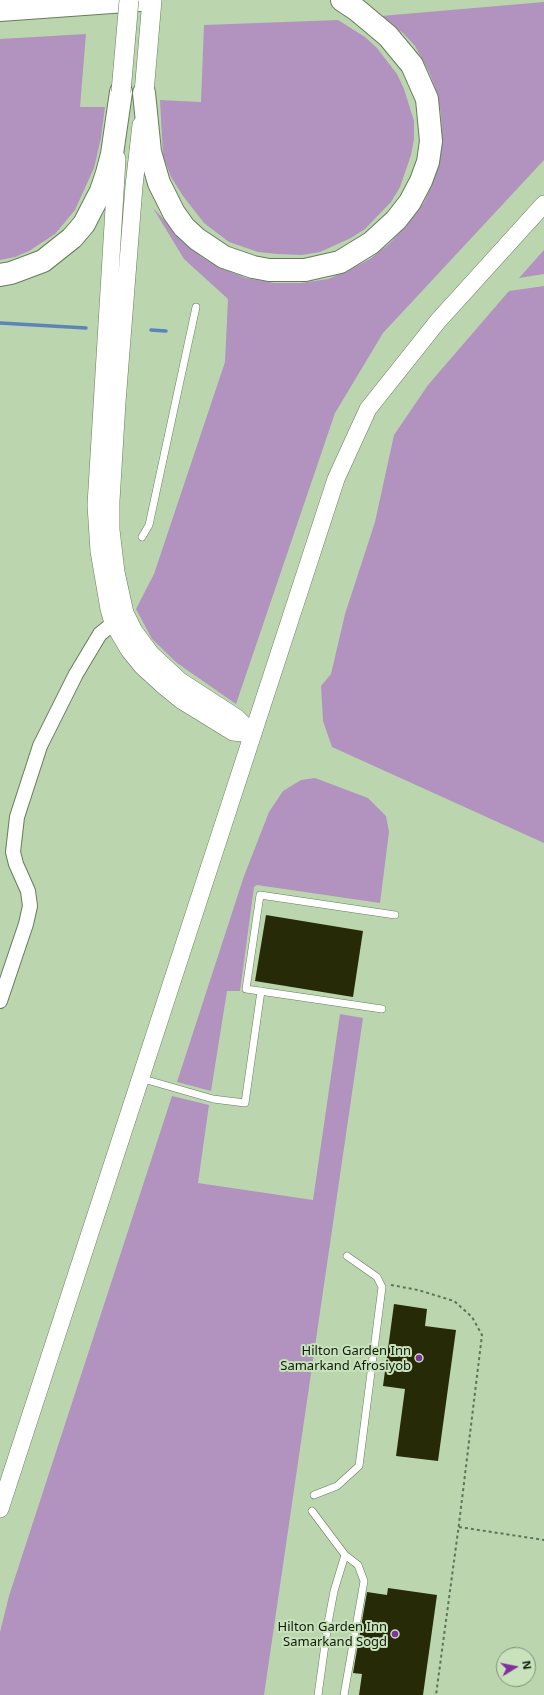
<!DOCTYPE html>
<style>
body{margin:0}
#map{position:relative;width:544px;height:1695px;overflow:hidden;background:#bbd5af;font-family:"Noto Sans",sans-serif}
canvas{display:block}
.north{position:absolute;left:496px;top:1647px;width:40px;height:40px;box-sizing:border-box;background:#c8e2bc;border:1px solid #7e9275;border-radius:50%;rotate:80deg;font-size:11px;font-weight:700;line-height:16px;text-align:center;color:#10190b}
.north::after{content:'';display:block;margin:auto;width:14px;height:18px;background:#82309f;clip-path:polygon(50% 0,100% 100%,50% 72%,0 100%)}
</style>
<div id="map">
<canvas width="544" height="1695"></canvas>
<div class="north">N</div>
</div>
<script>
const ctx = document.querySelector('canvas').getContext('2d');
ctx.lineJoin = 'round';
function fill(path, color) {
  ctx.fillStyle = color;
  ctx.fill(path, 'evenodd');
}
function poly(rows) {
  const path = new Path2D();
  for (const r of rows) {
    path.moveTo(r[0], r[1]);
    for (let i = 2; i < r.length; i += 2) path.lineTo(r[i], r[i + 1]);
  }
  return path;
}
function trace(path, color, width, dash) {
  ctx.strokeStyle = color;
  ctx.lineWidth = width;
  ctx.lineCap = dash ? 'butt' : 'round';
  ctx.setLineDash(dash || []);
  ctx.stroke(path);
}
function write(font, color, halo, rows, align = 'center') {
  ctx.font = font + ' "Noto Sans",sans-serif';
  ctx.lineWidth = 4;
  ctx.setLineDash([]);
  ctx.textBaseline = 'middle';
  ctx.strokeStyle = halo;
  ctx.fillStyle = color;
  for (const [text, x, y, turn = 0] of rows) {
    ctx.save();
    ctx.translate(x, y);
    ctx.rotate((+turn || 0) * Math.PI / 180);
    ctx.textAlign = isNaN(turn) ? turn : align;
    if (halo) ctx.strokeText(text, 0, 0);
    ctx.fillText(text, 0, 0);
    ctx.restore();
  }
}
fill(poly([
 [544,2,544,160,383,333,335,413,236,704,177,663,152,639,136,609,154,574,225,362,228,299,184,259,153,208,185,242,203,258,224,269,246,278,274,283,301,283,328,279,349,270,370,259,389,244,405,227,424,202,431,187,436,172,442,142,441,113,434,85,429,72,415,46,404,34,381,16],
 [338,20,365,37,377,48,397,74,404,89,414,121,414,139,411,155,400,187,391,202,365,229,351,238,320,252,302,255,277,254,258,252,229,242,204,223,183,196,171,177,163,156,160,100,201,102,204,25],
 [86,34,80,107,105,107,101,138,94,168,75,210,55,234,29,251,15,257,0,260,0,39],
 [544,250,544,274,519,278],
 [544,286,544,843,332,747,323,721,321,686,331,674,345,614,375,522,394,435,428,385,509,291],
 [315,778,368,798,386,816,389,832,380,903,257,885,254,887,240,991,227,991,211,1091,177,1082,244,876,269,812,283,791,301,780],
 [340,1014,363,1018,264,1695,0,1695,0,1632,9,1596,172,1096,209,1105,198,1183,313,1200]
]), '#b293bf');
trace(poly([
 [0,323,86,328],
 [151,330,166,331]
]), '#5e84b7', 3.5);
fill(poly([
 [266,915,363,931,353,997,255,981],
 [394,1304,427,1309,425,1326,456,1330,438,1461,396,1456,405,1389,383,1386],
 [388,1588,437,1595,423,1695,359,1695,362,1674,353,1673,367,1592,387,1595]
]), '#262a07');
const service = poly([
 [142,537,149,525,196,307],
 [382,1009,246,989,260,895,395,915],
 [140,1078,213,1099,245,1103,261,991],
 [314,1495,337,1486,359,1466,382,1287,377,1277,347,1256],
 [312,1511,345,1555,358,1565,364,1581,344,1695],
 [318,1695,328,1623,334,1591,345,1555]
]);
const minor = poly([
 [0,1001,26,924,30,906,28,891,16,864,13,852,17,817,40,746,76,674,100,634,121,617]
]);
const tertiary = poly([
 [141,125,134,186,117,402,111,501,111,530,116,572,125,613,134,631,151,654,180,681,237,718,253,734],
 [117,159,96,505,99,551,109,609,113,623,129,650,142,666,165,687,181,700,233,732,253,734],
 [0,1509,336,479,368,409,438,321,544,204]
]);
const secondary = poly([
 [144,93,152,0]
]);
const trunk = poly([
 [0,10,140,0],
 [144,93,150,152,159,183,174,213,184,227,197,239,224,257,253,267,269,270,305,270,340,262,371,243,396,220,410,202,421,181,428,162,431,141,427,99,412,65,388,36,357,10,342,0],
 [0,275,11,273,43,261,72,238,84,224,101,191,107,173,112,154,121,92]
]);
trace(service, '#657d5a', 8);
trace(minor, '#657d5a', 16);
trace(tertiary, '#657d5a', 18);
trace(secondary, '#657d5a', 20);
trace(trunk, '#657d5a', 24);
trace(poly([
 [391,1285,418,1290,454,1301,472,1317,482,1335,459,1524,436,1695],
 [459,1527,544,1540]
]), '#617259', 2, [3, 3]);
trace(service, '#fff', 7);
trace(minor, '#fff', 14);
trace(tertiary, '#fff', 17);
trace(secondary, '#fff', 19);
trace(trunk, '#fff', 22);
const secondaryBridge = poly([
 [121,92,129,0]
]);
trace(secondaryBridge, '#657d5a', 20, []);
trace(secondaryBridge, '#fff', 19);
for (const [x, y, r, color] of [
 [419,1358,4,"#82309f"],
 [395,1634,4,"#82309f"]
]) {
  const dot = new Path2D();
  dot.arc(x, y, r, 0, 2 * Math.PI);
  ctx.fillStyle = color;
  ctx.fill(dot);
  trace(dot, '#c8e2bc', 1.5);
}
write('13px', '#10190b', '#c8e2bc', [
 ["Hilton Garden Inn",411,1351],
 ["Samarkand Afrosiyob",411,1366],
 ["Hilton Garden Inn",387,1627],
 ["Samarkand Sogd",387,1642]
], 'right');
</script>
